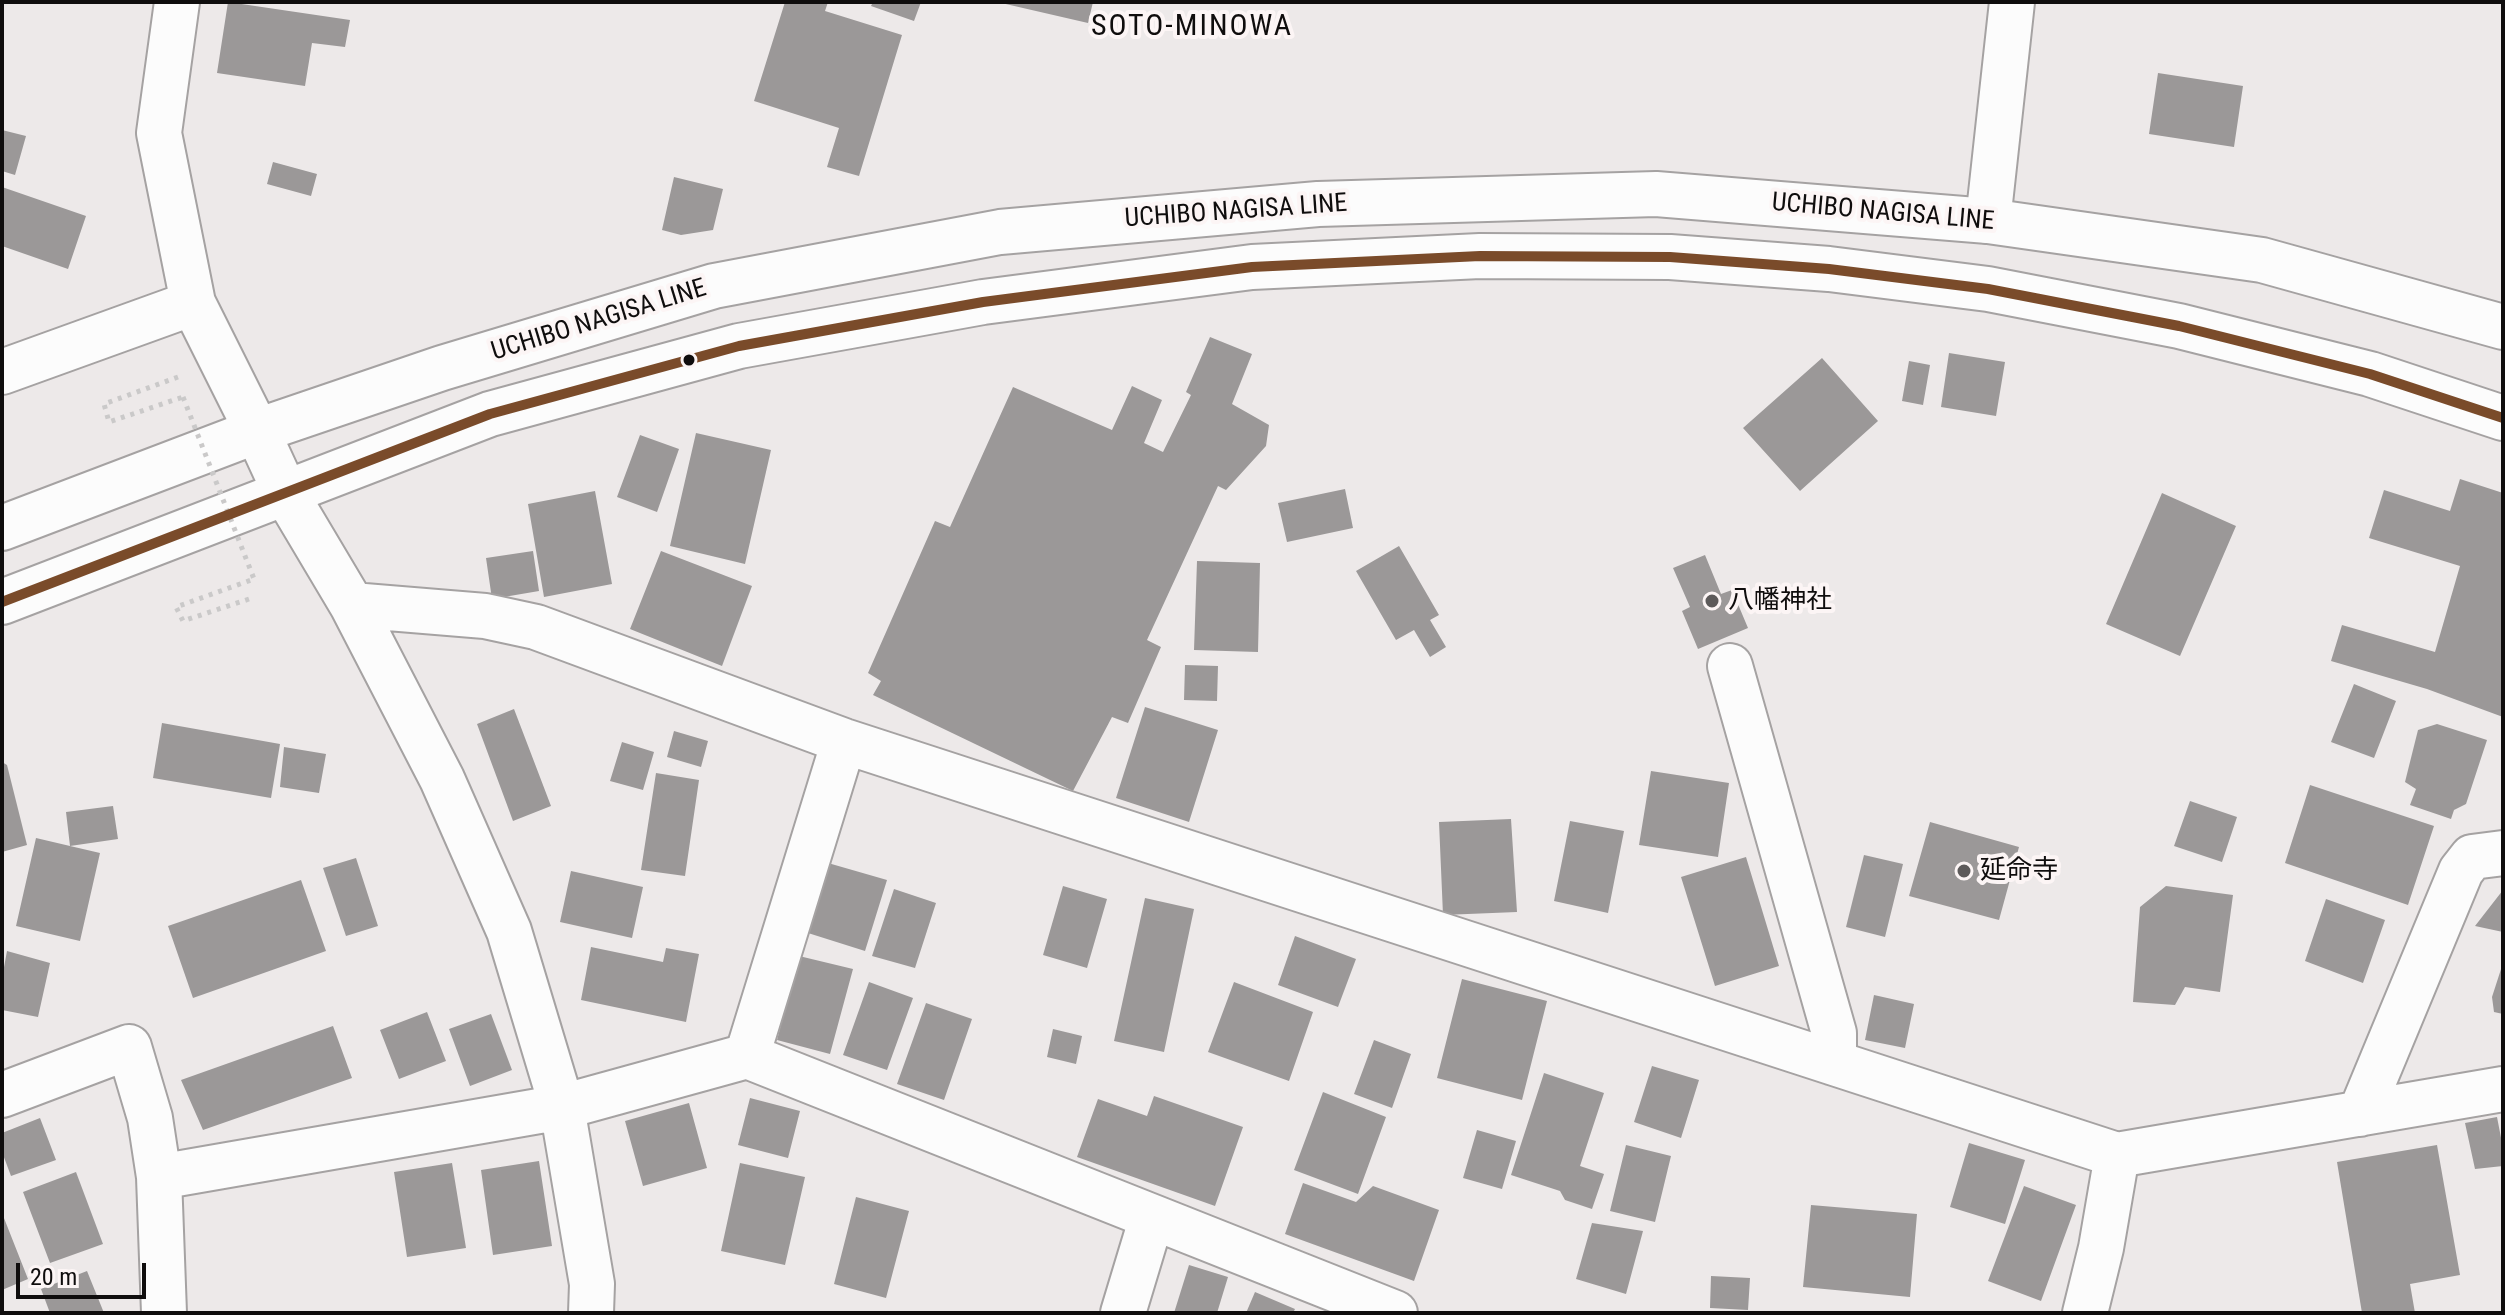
<!DOCTYPE html>
<meta charset="utf-8">
<style>
body{margin:0}
#map{position:relative;width:2505px;height:1315px;overflow:hidden;background:#ede9e9;font-family:"Roboto Condensed",sans-serif}
canvas{display:block}
.frame{position:absolute;inset:0;border:4px solid #0f0d0d;pointer-events:none}
.scale{position:absolute;left:16px;top:1263px;width:130px;height:36px;box-sizing:border-box;border:4px solid #0f0d0d;border-top:0;padding-left:10px;font-size:24px;line-height:28px;white-space:nowrap;color:#0f0d0d;-webkit-text-stroke:6px #fcf5f5;paint-order:stroke}
</style>
<div id="map">
<canvas width="2505" height="1315"></canvas>
<div class="frame"></div>
<div class="scale">20 m</div>
</div>
<script>
const ctx = document.querySelector('canvas').getContext('2d');
ctx.lineJoin = 'round';
function fill(path, color) {
  ctx.fillStyle = color;
  ctx.fill(path, 'evenodd');
}
function poly(rows) {
  const path = new Path2D();
  for (const r of rows) {
    path.moveTo(r[0], r[1]);
    for (let i = 2; i < r.length; i += 2) path.lineTo(r[i], r[i + 1]);
  }
  return path;
}
function trace(path, color, width, dash) {
  ctx.strokeStyle = color;
  ctx.lineWidth = width;
  ctx.lineCap = dash ? 'butt' : 'round';
  ctx.setLineDash(dash || []);
  ctx.stroke(path);
}
function write(font, color, halo, rows, align = 'center') {
  ctx.font = font + ' "Roboto Condensed","Noto Sans JP",sans-serif';
  ctx.lineWidth = 8;
  ctx.setLineDash([]);
  ctx.textBaseline = 'middle';
  ctx.strokeStyle = halo;
  ctx.fillStyle = color;
  for (const [text, x, y, turn = 0] of rows) {
    ctx.save();
    ctx.translate(x, y);
    ctx.rotate((+turn || 0) * Math.PI / 180);
    ctx.textAlign = isNaN(turn) ? turn : align;
    if (halo) ctx.strokeText(text, 0, 0);
    ctx.fillText(text, 0, 0);
    ctx.restore();
  }
}
fill(poly([
 [228,2,350,20,345,47,312,43,305,86,217,73],
 [785,2,828,2,825,11,902,35,859,176,827,167,839,128,754,101],
 [873,2,921,2,914,21,871,6],
 [997,2,1093,2,1088,23],
 [2158,73,2243,86,2234,147,2149,134],
 [2,130,26,136,15,175,2,171],
 [273,162,317,174,311,196,267,184],
 [674,177,723,189,713,230,681,235,662,230],
 [2,187,86,216,68,269,2,246],
 [1210,337,1252,354,1232,404,1269,425,1266,446,1226,490,1218,486,1147,640,1161,647,1128,723,1112,717,1073,791,873,695,881,681,868,673,935,521,950,527,1013,387,1112,430,1132,386,1162,400,1144,443,1163,452,1191,395,1186,392],
 [1949,353,2005,362,1996,416,1941,407],
 [1822,358,1878,421,1800,491,1743,428],
 [1909,361,1930,365,1923,405,1902,401],
 [696,433,771,450,745,564,670,546],
 [640,435,679,449,657,512,617,497],
 [2460,479,2503,493,2503,717,2427,689,2331,661,2342,625,2435,652,2460,566,2369,538,2384,490,2450,511],
 [1345,489,1353,528,1287,542,1278,503],
 [595,491,612,584,544,597,528,504],
 [2162,493,2236,526,2180,656,2106,624],
 [1399,546,1439,615,1430,620,1446,647,1430,657,1414,630,1396,640,1356,571],
 [533,551,539,591,492,599,486,558],
 [661,551,752,586,722,666,630,629],
 [1705,555,1721,594,1732,590,1748,628,1698,649,1682,611,1690,607,1673,568],
 [1197,561,1260,563,1258,652,1194,650],
 [1185,665,1218,666,1217,701,1184,700],
 [2354,684,2396,701,2374,758,2331,742],
 [1145,707,1218,730,1189,822,1116,798],
 [514,709,551,806,513,821,477,724],
 [162,723,280,744,271,798,153,778],
 [2437,724,2487,740,2466,804,2454,810,2451,819,2410,805,2416,789,2405,782,2418,730],
 [674,731,708,741,701,767,667,757],
 [622,742,654,752,643,790,610,781],
 [284,747,326,754,319,793,280,787],
 [2,762,7,765,27,845,2,852],
 [1651,771,1729,783,1718,857,1639,845],
 [656,773,699,780,685,876,641,870],
 [2310,785,2434,826,2408,905,2285,863],
 [2190,801,2237,817,2222,862,2174,846],
 [113,806,118,839,70,846,100,853,80,941,16,926,36,838,70,846,66,812],
 [1511,819,1517,912,1443,915,1439,822],
 [1570,821,1624,831,1608,913,1554,901],
 [1930,822,2019,847,1999,920,1909,896],
 [1864,855,1903,864,1885,937,1846,927],
 [1746,857,1779,966,1715,986,1681,877],
 [356,858,378,926,346,936,323,868],
 [828,863,887,880,865,951,808,933],
 [571,871,643,887,632,938,560,922],
 [301,880,326,951,193,998,168,926],
 [1063,886,1107,899,1087,968,1043,955],
 [2166,886,2233,895,2220,992,2185,987,2175,1005,2133,1002,2140,907],
 [894,889,936,903,915,968,872,956],
 [2503,890,2503,932,2475,926],
 [1145,898,1194,909,1164,1052,1114,1041],
 [2326,899,2385,920,2363,983,2305,961],
 [1295,936,1356,959,1338,1007,1278,985],
 [591,947,663,962,666,948,699,954,686,1022,581,1000],
 [7,951,50,963,38,1017,2,1010,2,978],
 [799,956,853,969,830,1054,777,1040],
 [2502,966,2503,966,2503,1014,2494,1012,2492,997],
 [1462,979,1547,1001,1522,1100,1437,1078],
 [869,982,913,998,887,1070,843,1055],
 [1234,982,1313,1012,1289,1081,1208,1052],
 [1874,995,1914,1004,1905,1048,1865,1040],
 [926,1003,972,1019,944,1100,897,1084],
 [427,1012,446,1061,399,1079,380,1030],
 [491,1014,512,1070,470,1086,449,1029],
 [333,1026,352,1078,203,1130,181,1080],
 [1053,1029,1082,1036,1076,1064,1047,1057],
 [1374,1040,1411,1054,1392,1108,1354,1094],
 [1652,1066,1699,1080,1681,1138,1634,1122],
 [1544,1073,1604,1093,1580,1166,1604,1174,1592,1209,1565,1200,1560,1191,1511,1175],
 [1323,1092,1386,1117,1358,1194,1294,1170],
 [1154,1096,1243,1127,1215,1206,1077,1157,1098,1099,1147,1116],
 [750,1098,800,1111,788,1158,738,1145],
 [689,1103,707,1168,643,1186,625,1121],
 [2497,1117,2503,1148,2503,1166,2475,1169,2465,1123],
 [40,1118,56,1160,11,1176,2,1152,2,1133],
 [1477,1130,1516,1141,1502,1189,1463,1178],
 [1969,1143,2025,1160,2005,1224,1950,1207],
 [1626,1145,1671,1156,1655,1222,1610,1211],
 [2437,1145,2460,1275,2410,1284,2415,1313,2362,1313,2337,1162],
 [539,1161,552,1246,493,1255,481,1170],
 [452,1163,466,1248,407,1257,394,1172],
 [740,1163,805,1177,785,1265,721,1251],
 [76,1172,103,1244,50,1263,23,1192],
 [1303,1183,1356,1202,1373,1186,1439,1210,1414,1281,1285,1234],
 [2024,1186,2076,1205,2041,1301,1988,1281],
 [856,1197,909,1211,886,1298,834,1284],
 [1811,1205,1917,1214,1910,1297,1803,1287],
 [2,1213,28,1279,2,1290],
 [1592,1223,1643,1231,1626,1294,1576,1279],
 [1189,1265,1228,1277,1217,1313,1174,1313],
 [87,1271,104,1313,50,1313,41,1289],
 [1711,1276,1750,1278,1748,1310,1710,1308],
 [1255,1292,1295,1309,1293,1313,1246,1313]
]), '#9b9898');
const minor = poly([
 [177,2,159,133,193,303,257,431,286,494,352,605,442,779,509,931,562,1107,592,1284,591,1313],
 [1988,221,2012,2],
 [2,372,193,303],
 [352,605,485,616,536,627,844,741,2117,1155,2503,1089],
 [1730,666,1834,1033,1834,1063],
 [747,1056,844,741],
 [2,1095,129,1047,150,1118,159,1177,164,1313],
 [2360,1114,2461,871,2472,857,2503,853],
 [159,1177,562,1107,747,1056,1395,1313],
 [1123,1313,1152,1217],
 [2085,1313,2101,1248,2117,1155]
]);
const highway = poly([
 [2,528,257,431,442,368,714,286,1000,232,1318,204,1656,194,1988,221,2262,260,2503,327],
 [2,602,490,414,739,346,983,302,1252,267,1480,256,1670,257,1829,269,1988,289,2179,326,2370,374,2503,418]
]);
trace(minor, '#a5a2a2', 48);
trace(highway, '#a5a2a2', 48);
trace(poly([
 [178,377,104,404,109,422,183,397],
 [249,599,183,621,176,607,254,579]
]), '#cac9c9', 5, [4, 6]);
trace(minor, '#fcfcfc', 44);
trace(highway, '#fcfcfc', 44);
trace(poly([
 [183,397,254,579]
]), '#cac9c9', 5, [4, 6]);
trace(poly([
 [2,602,490,414,739,346,983,302,1252,267,1480,256,1670,257,1829,269,1988,289,2179,326,2370,374,2503,418]
]), '#7a4b2a', 10);
for (const [x, y, r, color] of [
 [689,360,7,"#0f0d0d"],
 [1712,601,8,"#5d5a5a"],
 [1964,871,8,"#5d5a5a"]
]) {
  const dot = new Path2D();
  dot.arc(x, y, r, 0, 2 * Math.PI);
  ctx.fillStyle = color;
  ctx.fill(dot);
  trace(dot, '#fcf5f5', 3);
}
write('26px', '#0f0d0d', '#fcf5f5', [
 ["UCHIBO NAGISA LINE",1236,212,-4],
 ["UCHIBO NAGISA LINE",1883,213,5],
 ["UCHIBO NAGISA LINE",599,321,-17]
]);
write('26px', '#0f0d0d', '#fcf5f5', [
 ["八幡神社",1728,601],
 ["延命寺",1980,871]
], 'left');
ctx.letterSpacing = '2px';
write('30px', '#0f0d0d', '#fcf5f5', [
 ["SOTO-MINOWA",1192,27]
]);
ctx.letterSpacing = '0px';
</script>
